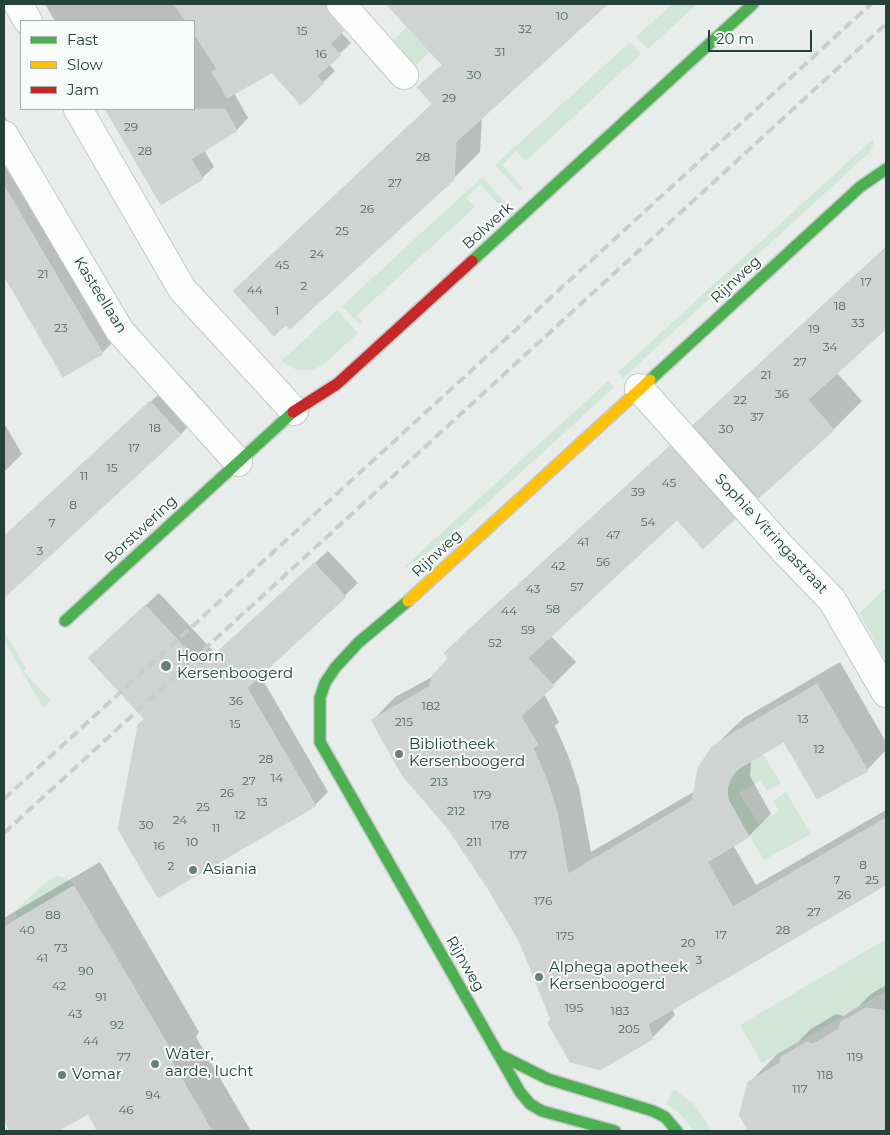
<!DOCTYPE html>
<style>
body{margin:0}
#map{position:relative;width:890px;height:1135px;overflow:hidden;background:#e8edeb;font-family:Montserrat,sans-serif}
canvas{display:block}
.frame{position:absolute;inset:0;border:5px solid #24423a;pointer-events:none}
.legend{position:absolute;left:20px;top:20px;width:175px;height:90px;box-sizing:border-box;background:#f7fbf9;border:1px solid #a3b1ad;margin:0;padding:6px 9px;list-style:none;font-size:15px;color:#24423a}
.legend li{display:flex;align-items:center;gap:10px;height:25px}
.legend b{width:25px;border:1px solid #a3b1ad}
.scale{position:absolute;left:708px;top:30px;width:104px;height:22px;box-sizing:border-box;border:2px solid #24423a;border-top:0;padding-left:6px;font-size:15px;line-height:18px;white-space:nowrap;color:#24423a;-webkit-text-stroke:4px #f7fbf9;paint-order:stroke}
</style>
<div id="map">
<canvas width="890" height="1135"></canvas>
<div class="frame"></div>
<ul class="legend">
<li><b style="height:6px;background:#4caf50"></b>Fast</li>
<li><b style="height:6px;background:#ffc107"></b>Slow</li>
<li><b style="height:6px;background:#c62828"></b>Jam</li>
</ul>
<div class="scale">20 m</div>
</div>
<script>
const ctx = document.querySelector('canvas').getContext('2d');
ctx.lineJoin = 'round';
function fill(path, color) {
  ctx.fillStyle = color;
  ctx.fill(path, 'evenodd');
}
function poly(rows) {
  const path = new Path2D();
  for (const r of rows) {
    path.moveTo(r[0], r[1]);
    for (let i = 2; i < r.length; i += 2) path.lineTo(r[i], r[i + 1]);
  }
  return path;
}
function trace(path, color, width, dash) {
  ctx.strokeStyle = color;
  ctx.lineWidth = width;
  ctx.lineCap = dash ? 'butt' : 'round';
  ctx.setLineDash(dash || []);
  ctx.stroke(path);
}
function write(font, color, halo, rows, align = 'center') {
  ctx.font = font + ' Montserrat,sans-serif';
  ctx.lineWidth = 4;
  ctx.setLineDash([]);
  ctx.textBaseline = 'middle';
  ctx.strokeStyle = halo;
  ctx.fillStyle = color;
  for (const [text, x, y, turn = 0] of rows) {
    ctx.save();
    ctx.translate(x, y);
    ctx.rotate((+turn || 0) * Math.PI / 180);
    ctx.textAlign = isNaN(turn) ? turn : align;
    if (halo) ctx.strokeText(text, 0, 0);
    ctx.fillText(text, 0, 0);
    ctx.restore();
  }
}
fill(poly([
 [672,4,697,4,648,49,636,37],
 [407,27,430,52,414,67,391,42],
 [630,42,641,54,526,161,516,151,502,165,523,188,519,191,495,165],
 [873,139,873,145,870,152,623,378,618,372],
 [482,177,506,203,501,207,480,184,466,198,475,207,357,315,362,322,359,324,342,306],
 [337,310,358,333,324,364,313,370,297,370,284,363,282,360],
 [608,381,614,387,562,435,454,533,406,568,405,566],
 [886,588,886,656,884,658,859,613],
 [4,631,26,668,23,671,51,700,43,708,4,640],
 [758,746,781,783,767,791,760,780,739,793,759,824,779,811,773,801,786,792,811,834,764,860,727,798,729,780,735,771,749,763,743,754],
 [58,876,68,879,74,885,16,919,16,910,44,884,52,878],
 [886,939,886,991,762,1063,740,1025],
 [674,1089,695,1105,712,1131,694,1131,678,1112,666,1104]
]), '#d1e6d8');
fill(poly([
 [45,4,315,4,351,43,329,64,335,71,301,103,272,72,234,93,248,118,237,130,204,150,214,167,202,178,161,203,106,109,194,109,194,21,55,21],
 [409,4,606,4,482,117,480,152,453,179,261,265,436,100,443,64,398,15],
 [4,115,128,327,102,353,64,375,4,273],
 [886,247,886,327,837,373,862,401,834,429,759,497,758,495,735,519,677,518,550,635,576,662,544,694,559,722,555,726,568,755,579,788,591,852,695,791,712,749,735,726,744,718,840,662,886,742,886,750,867,770,785,741,751,761,750,776,771,814,749,836,733,845,756,885,886,810,886,883,672,1008,675,1015,652,1038,549,1022,552,1019,520,941,491,891,373,720,395,697,434,676,450,658,446,653,468,630,693,425,694,426,723,397],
 [180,375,208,406,180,435,14,587,4,575,4,536],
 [4,423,22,454,4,472],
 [328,551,358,583,260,675,328,792,315,805,146,719,102,645,159,593,216,654],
 [100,862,199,1032,196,1037,251,1131,99,1131,88,1113,56,1131,12,1131,4,1118,4,918],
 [886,985,886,1131,750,1131,741,1115,749,1083,777,1054,798,1042,811,1029,836,1014,843,1016,858,1007,871,994]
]), '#0003');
const building = poly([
 [174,4,326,4,329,14,344,31,330,44,341,55,317,76,324,83,301,105,272,73,227,98,212,72,217,69,194,33,194,21,186,21,174,4],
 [386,4,608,4,456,142,454,180,290,329,286,325,274,336,233,291,432,104,417,87,442,65,386,4],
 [105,109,225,109,237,131,191,159,203,179,161,205,105,109],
 [4,186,103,354,63,377,4,276,4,186],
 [886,248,886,329,808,400,834,430,759,498,693,425,886,248],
 [150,401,181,435,4,598,4,536,150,401],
 [670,446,735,519,703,549,677,520,528,658,554,686,521,716,538,745,533,748,546,778,557,812,568,874,692,801,698,768,711,748,720,741,817,684,868,771,817,799,784,742,741,767,735,772,730,780,727,789,728,799,749,837,707,862,733,907,886,818,886,885,648,1024,653,1039,600,1070,570,1062,547,1022,551,1020,519,941,490,892,448,829,402,775,371,720,429,687,433,675,448,658,444,653,670,446],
 [314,563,346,597,247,688,316,806,158,898,118,829,138,725,144,719,88,658,145,605,202,666,314,563],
 [74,886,175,1057,172,1062,212,1131,97,1131,88,1114,58,1131,10,1131,4,1120,4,927,74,886],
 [866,1008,886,1011,886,1131,749,1131,739,1115,748,1082,780,1063,781,1057,807,1042,813,1044,839,1029,841,1022,866,1008]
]);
fill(building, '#cfd4d2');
trace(building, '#d1d6d4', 1);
const street = poly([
 [18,4,28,21],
 [341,4,404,75],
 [78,109,182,289,294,411],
 [4,135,120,331,238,462],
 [639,388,781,547,832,600,886,693]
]);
const fast = poly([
 [472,261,753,4],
 [650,380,860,187,886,169],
 [408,601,358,643,335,668,325,683,320,698,320,742,520,1092,530,1104,542,1111,615,1131],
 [65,621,293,412],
 [500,1055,548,1079,653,1111,665,1117,677,1131]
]);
const slow = poly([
 [408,601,650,380]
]);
const jam = poly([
 [293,412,337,384,472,261]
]);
trace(street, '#c5cac8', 30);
trace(fast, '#c3cbc8', 14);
trace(slow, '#c3cbc8', 14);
trace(jam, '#c3cbc8', 14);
trace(street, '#fcfcfc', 28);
trace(fast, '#4caf50', 11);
trace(slow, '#ffc107', 11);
trace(jam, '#c62828', 11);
trace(poly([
 [4,799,871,4],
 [4,833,886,24]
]), '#c9cdcc', 4, [10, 5]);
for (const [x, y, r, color] of [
 [166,666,6,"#697e78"],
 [399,754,5,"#697e78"],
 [193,870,5,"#697e78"],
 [539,977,5,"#697e78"],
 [155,1064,5,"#697e78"],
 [62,1075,5,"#697e78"]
]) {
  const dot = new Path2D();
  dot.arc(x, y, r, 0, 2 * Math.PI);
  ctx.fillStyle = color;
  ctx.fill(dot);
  trace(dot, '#f7fbf9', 2);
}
write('12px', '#506761', null, [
 ["10",562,16],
 ["32",525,29],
 ["15",302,31],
 ["31",500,52],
 ["16",321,54],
 ["30",474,75],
 ["29",449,98],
 ["29",131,127],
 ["28",145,151],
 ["28",423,157],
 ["27",395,183],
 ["26",367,209],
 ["25",342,231],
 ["24",317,254],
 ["45",282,265],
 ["21",43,274],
 ["17",866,282],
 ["2",304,286],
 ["44",255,290],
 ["18",840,306],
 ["1",277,311],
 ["33",858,323],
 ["23",61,328],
 ["19",814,329],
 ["34",830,347],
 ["27",800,362],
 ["21",766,375],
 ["36",782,394],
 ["22",740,400],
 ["37",757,417],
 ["18",155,428],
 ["30",726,429],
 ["17",134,448],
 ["15",112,468],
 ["11",84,476],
 ["45",669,483],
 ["39",638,492],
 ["8",73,505],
 ["54",648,522],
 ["7",52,523],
 ["47",613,535],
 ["41",583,542],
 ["3",40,551],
 ["56",603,562],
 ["42",558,566],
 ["57",577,587],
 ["43",533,589],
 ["58",553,609],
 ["44",509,611],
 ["59",528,630],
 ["52",495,643],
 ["36",236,701],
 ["182",431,706],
 ["13",803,719],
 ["215",404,722],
 ["15",235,724],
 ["12",819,749],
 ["28",266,759],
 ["14",277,778],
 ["27",249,781],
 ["213",439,782],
 ["26",227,793],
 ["179",482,795],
 ["13",262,802],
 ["25",203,807],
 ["212",456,811],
 ["12",240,815],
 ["24",180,820],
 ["30",146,825],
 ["178",500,825],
 ["11",216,828],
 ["10",192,842],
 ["211",474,842],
 ["16",159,846],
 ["177",518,855],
 ["8",863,865],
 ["2",171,866],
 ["7",837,880],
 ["25",872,880],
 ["26",844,895],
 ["176",543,901],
 ["27",814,912],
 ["88",53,915],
 ["40",27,930],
 ["28",783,930],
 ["17",721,935],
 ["175",565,936],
 ["20",688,943],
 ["73",61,948],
 ["41",42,958],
 ["3",699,960],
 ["90",86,971],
 ["42",59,986],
 ["91",101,997],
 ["195",574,1008],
 ["183",620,1011],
 ["43",75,1014],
 ["92",117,1025],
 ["205",629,1029],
 ["44",91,1041],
 ["77",124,1057],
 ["119",855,1057],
 ["118",825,1075],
 ["117",800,1089],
 ["94",153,1095],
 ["46",126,1110]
]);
write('15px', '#24423a', '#f7fbf9', [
 ["Bolwerk",488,226,-42],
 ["Rijnweg",736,280,-43],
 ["Kasteellaan",100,295,58],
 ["Borstwering",141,530,-43],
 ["Sophie Vitringastraat",771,534,47],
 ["Rijnweg",437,554,-43],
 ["Rijnweg",465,964,60]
]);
write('15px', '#24423a', '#f7fbf9', [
 ["Hoorn",177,657],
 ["Kersenboogerd",177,674],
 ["Bibliotheek",409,745],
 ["Kersenboogerd",409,762],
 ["Asiania",203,870],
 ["Alphega apotheek",549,968],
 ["Kersenboogerd",549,985],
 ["Water,",165,1055],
 ["aarde, lucht",165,1072],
 ["Vomar",72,1075]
], 'left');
</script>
